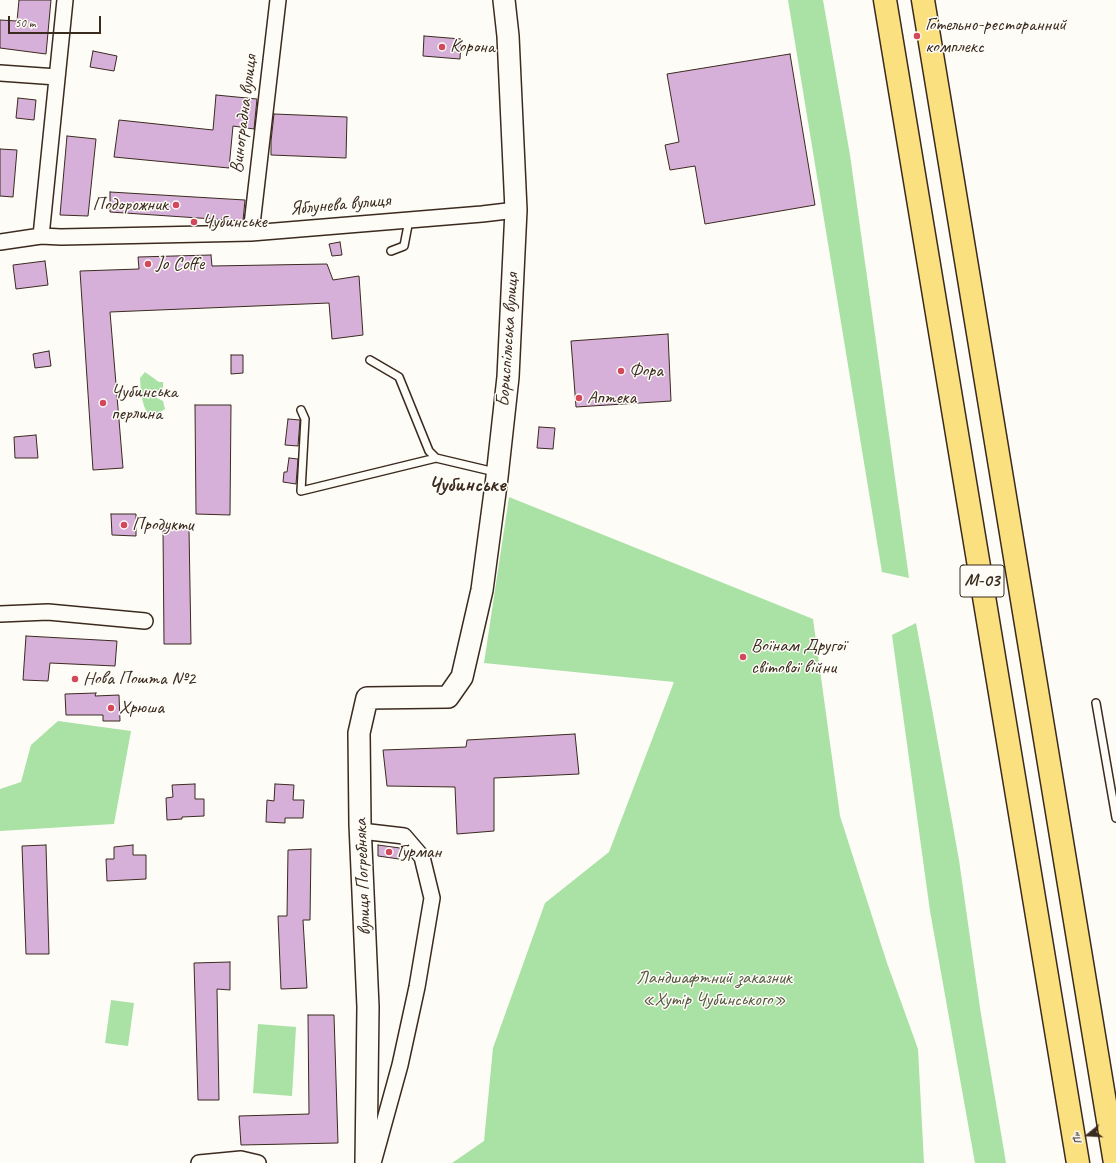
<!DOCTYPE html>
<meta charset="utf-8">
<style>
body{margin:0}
#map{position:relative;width:1116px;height:1163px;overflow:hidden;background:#fdfcf7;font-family:Caveat,sans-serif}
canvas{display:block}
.north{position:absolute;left:1068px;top:1115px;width:40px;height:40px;-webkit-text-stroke:3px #fdfcf7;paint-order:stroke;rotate:252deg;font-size:11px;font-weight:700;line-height:16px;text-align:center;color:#3b2a1e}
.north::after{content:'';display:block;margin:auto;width:14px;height:18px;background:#3b2a1e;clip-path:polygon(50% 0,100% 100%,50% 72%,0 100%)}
.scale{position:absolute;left:8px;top:16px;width:93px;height:18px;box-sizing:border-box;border:2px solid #3b2a1e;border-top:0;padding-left:5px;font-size:12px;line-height:14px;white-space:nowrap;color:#3b2a1e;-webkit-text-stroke:3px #fdfcf7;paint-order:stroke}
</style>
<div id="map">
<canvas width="1116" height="1163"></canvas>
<div class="north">Пн</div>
<div class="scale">50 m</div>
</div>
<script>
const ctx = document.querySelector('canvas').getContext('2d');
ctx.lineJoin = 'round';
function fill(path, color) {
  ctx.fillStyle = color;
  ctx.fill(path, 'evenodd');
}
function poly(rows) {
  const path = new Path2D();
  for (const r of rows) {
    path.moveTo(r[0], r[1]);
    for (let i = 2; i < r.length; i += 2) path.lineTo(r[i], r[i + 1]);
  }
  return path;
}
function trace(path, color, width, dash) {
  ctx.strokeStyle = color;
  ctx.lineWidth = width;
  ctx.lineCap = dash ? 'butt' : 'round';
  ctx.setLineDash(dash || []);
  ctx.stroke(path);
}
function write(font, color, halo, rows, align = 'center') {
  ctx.font = font + ' Caveat,sans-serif';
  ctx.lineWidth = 3;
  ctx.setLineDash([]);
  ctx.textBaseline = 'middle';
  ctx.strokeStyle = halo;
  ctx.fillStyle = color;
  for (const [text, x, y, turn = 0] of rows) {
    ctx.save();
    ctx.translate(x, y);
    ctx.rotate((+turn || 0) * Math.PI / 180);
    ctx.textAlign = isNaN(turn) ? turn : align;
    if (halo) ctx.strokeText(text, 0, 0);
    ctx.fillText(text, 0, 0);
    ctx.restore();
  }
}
fill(poly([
 [788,0,823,0,850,155,909,578,882,572],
 [145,372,159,382,163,382,163,388,158,393,157,398,163,401,165,409,153,417,148,414,144,406,141,394,140,378],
 [509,497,813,619,840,816,887,963,918,1049,924,1163,452,1163,484,1141,493,1048,545,903,609,852,674,682,484,663],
 [916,623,932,709,959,860,980,1008,1006,1163,975,1163,930,911,892,635],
 [58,721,131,731,114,824,0,831,0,789,21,782,31,745],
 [111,1000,134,1003,128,1046,105,1043],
 [258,1024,296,1027,292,1096,253,1093]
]), '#aae1a5');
const building = poly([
 [19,0,51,0,46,54,0,48,0,20,17,21,19,0],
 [424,36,461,39,460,59,423,56,424,36],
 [93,51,117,56,114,71,90,67,93,51],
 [790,54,815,205,705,224,695,166,670,170,665,145,679,142,667,74,790,54],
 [216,95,257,99,254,129,233,126,229,168,114,157,119,120,213,130,216,95],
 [18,98,36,100,34,120,16,118,18,98],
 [274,114,347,117,346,158,271,155,271,141,274,114],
 [67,136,96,139,88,216,60,215,67,136],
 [0,149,17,150,13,197,0,196,0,149],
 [110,192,245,200,243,221,110,212,110,192],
 [340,242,342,255,332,256,329,244,340,242],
 [211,255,212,266,327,264,333,280,359,276,363,335,332,339,329,303,110,312,123,468,93,470,80,271,139,269,138,257,211,255],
 [45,261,48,285,16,289,13,265,45,261],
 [668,334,671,401,576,407,571,341,668,334],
 [49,351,51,366,35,368,33,354,49,351],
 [231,355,243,355,243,373,231,374,231,355],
 [195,405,231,405,230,515,196,514,195,405],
 [288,419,300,420,298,446,285,445,288,419],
 [539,427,555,428,553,449,537,448,539,427],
 [36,435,38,458,15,458,14,437,36,435],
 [289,458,298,459,296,484,283,482,284,472,287,472,289,458],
 [111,514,136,514,136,536,112,535,111,514],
 [189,529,191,644,164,644,163,530,189,529],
 [26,636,117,641,115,666,50,663,48,681,23,680,26,636],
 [96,693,95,696,119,695,120,721,103,721,103,715,66,715,65,694,96,693],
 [575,734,579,774,494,778,494,831,457,834,455,787,387,786,383,750,466,747,467,740,575,734],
 [195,784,195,799,204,799,204,816,182,817,182,819,167,820,166,798,173,797,172,785,195,784],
 [275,784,294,785,293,800,304,800,303,818,285,818,285,823,266,822,267,800,274,801,275,784],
 [46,845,49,954,26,954,22,846,46,845],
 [133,845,133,855,146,855,146,879,107,881,106,859,114,859,114,847,133,845],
 [378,845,400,848,399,859,378,856,378,845],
 [311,849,310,920,303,920,307,988,281,989,278,916,287,916,288,850,311,849],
 [230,962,230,990,217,989,219,1100,198,1100,194,963,230,962],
 [308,1015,334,1015,338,1143,241,1145,239,1116,309,1114,308,1015]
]);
fill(building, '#d6b0d9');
trace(building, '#3b2a1e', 1);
const lane = poly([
 [391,251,404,246,409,220],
 [370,360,399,377,429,451,436,458],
 [301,410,305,419,301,491,436,458,495,472],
 [1096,703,1116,818]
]);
const street = poly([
 [0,73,57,77],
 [251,233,278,0],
 [41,236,65,0],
 [0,242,41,236,61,237,251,233,482,214,516,210],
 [0,614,48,612,145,621],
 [361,831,404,836,422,857,432,898,417,987,400,1065,373,1163],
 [199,1163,241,1159,258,1163]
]);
const secondary = poly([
 [366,1163,368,1007,360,824,359,733,367,698,448,697,462,677,482,590,497,477,508,377,516,210,508,36,504,0]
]);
const highway = poly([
 [885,0,1078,1163],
 [923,0,1115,1163]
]);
trace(lane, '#3b2a1e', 10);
trace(street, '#3b2a1e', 18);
trace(secondary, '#3b2a1e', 24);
trace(highway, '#3b2a1e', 25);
trace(lane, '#fdfcf7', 7);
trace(street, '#fdfcf7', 15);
trace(secondary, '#fdfcf7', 21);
trace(highway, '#fbe080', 22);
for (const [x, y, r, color] of [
 [917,36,4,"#d1495b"],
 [442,47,4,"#d1495b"],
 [176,205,4,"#d1495b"],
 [194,222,4,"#d1495b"],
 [148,264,4,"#d1495b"],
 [621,371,4,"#d1495b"],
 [579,398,4,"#d1495b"],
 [103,403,4,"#d1495b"],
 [124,525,4,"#d1495b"],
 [743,657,4,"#d1495b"],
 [75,679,4,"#d1495b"],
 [111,708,4,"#d1495b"],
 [389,852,4,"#d1495b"]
]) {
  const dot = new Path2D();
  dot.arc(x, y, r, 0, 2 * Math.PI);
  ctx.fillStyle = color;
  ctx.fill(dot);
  trace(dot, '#fdfcf7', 1.5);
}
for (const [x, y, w] of [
 [982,581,44]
]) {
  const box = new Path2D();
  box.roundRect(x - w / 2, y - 16, w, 32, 3);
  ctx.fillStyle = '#fdfcf7';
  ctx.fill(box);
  trace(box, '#3b2a1e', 1);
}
write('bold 18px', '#3b2a1e', null, [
 ["М-03",982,581]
]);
write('19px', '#3b2a1e', '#fdfcf7', [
 ["Готельно-ресторанний",925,25],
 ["комплекс",925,47],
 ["Корона",450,47],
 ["Подорожник",168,205,"right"],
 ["Чубинське",202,222],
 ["Jo Coffe",156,264],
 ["Фора",629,371],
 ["Чубинська",111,392],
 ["перлина",111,414],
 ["Аптека",587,398],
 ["Продукти",132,525],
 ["Воїнам Другої",751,646],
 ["світової війни",751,668],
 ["Нова Пошта №2",83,679],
 ["Хрюша",119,708],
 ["Гурман",397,852]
], 'left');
write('19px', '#3b2a1e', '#fdfcf7', [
 ["Виноградна вулиця",244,114,-83],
 ["Яблунева вулиця",340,205,-5],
 ["Бориспільська вулиця",508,340,-86],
 ["вулиця Погребняка",363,877,-92]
]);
write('19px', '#575840', '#fdfcf7', [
 ["Ландшафтний заказник",714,978],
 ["«Хутір Чубинського»",714,1000]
]);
write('bold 21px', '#3b2a1e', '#fdfcf7', [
 ["Чубинське",467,485]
]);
</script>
